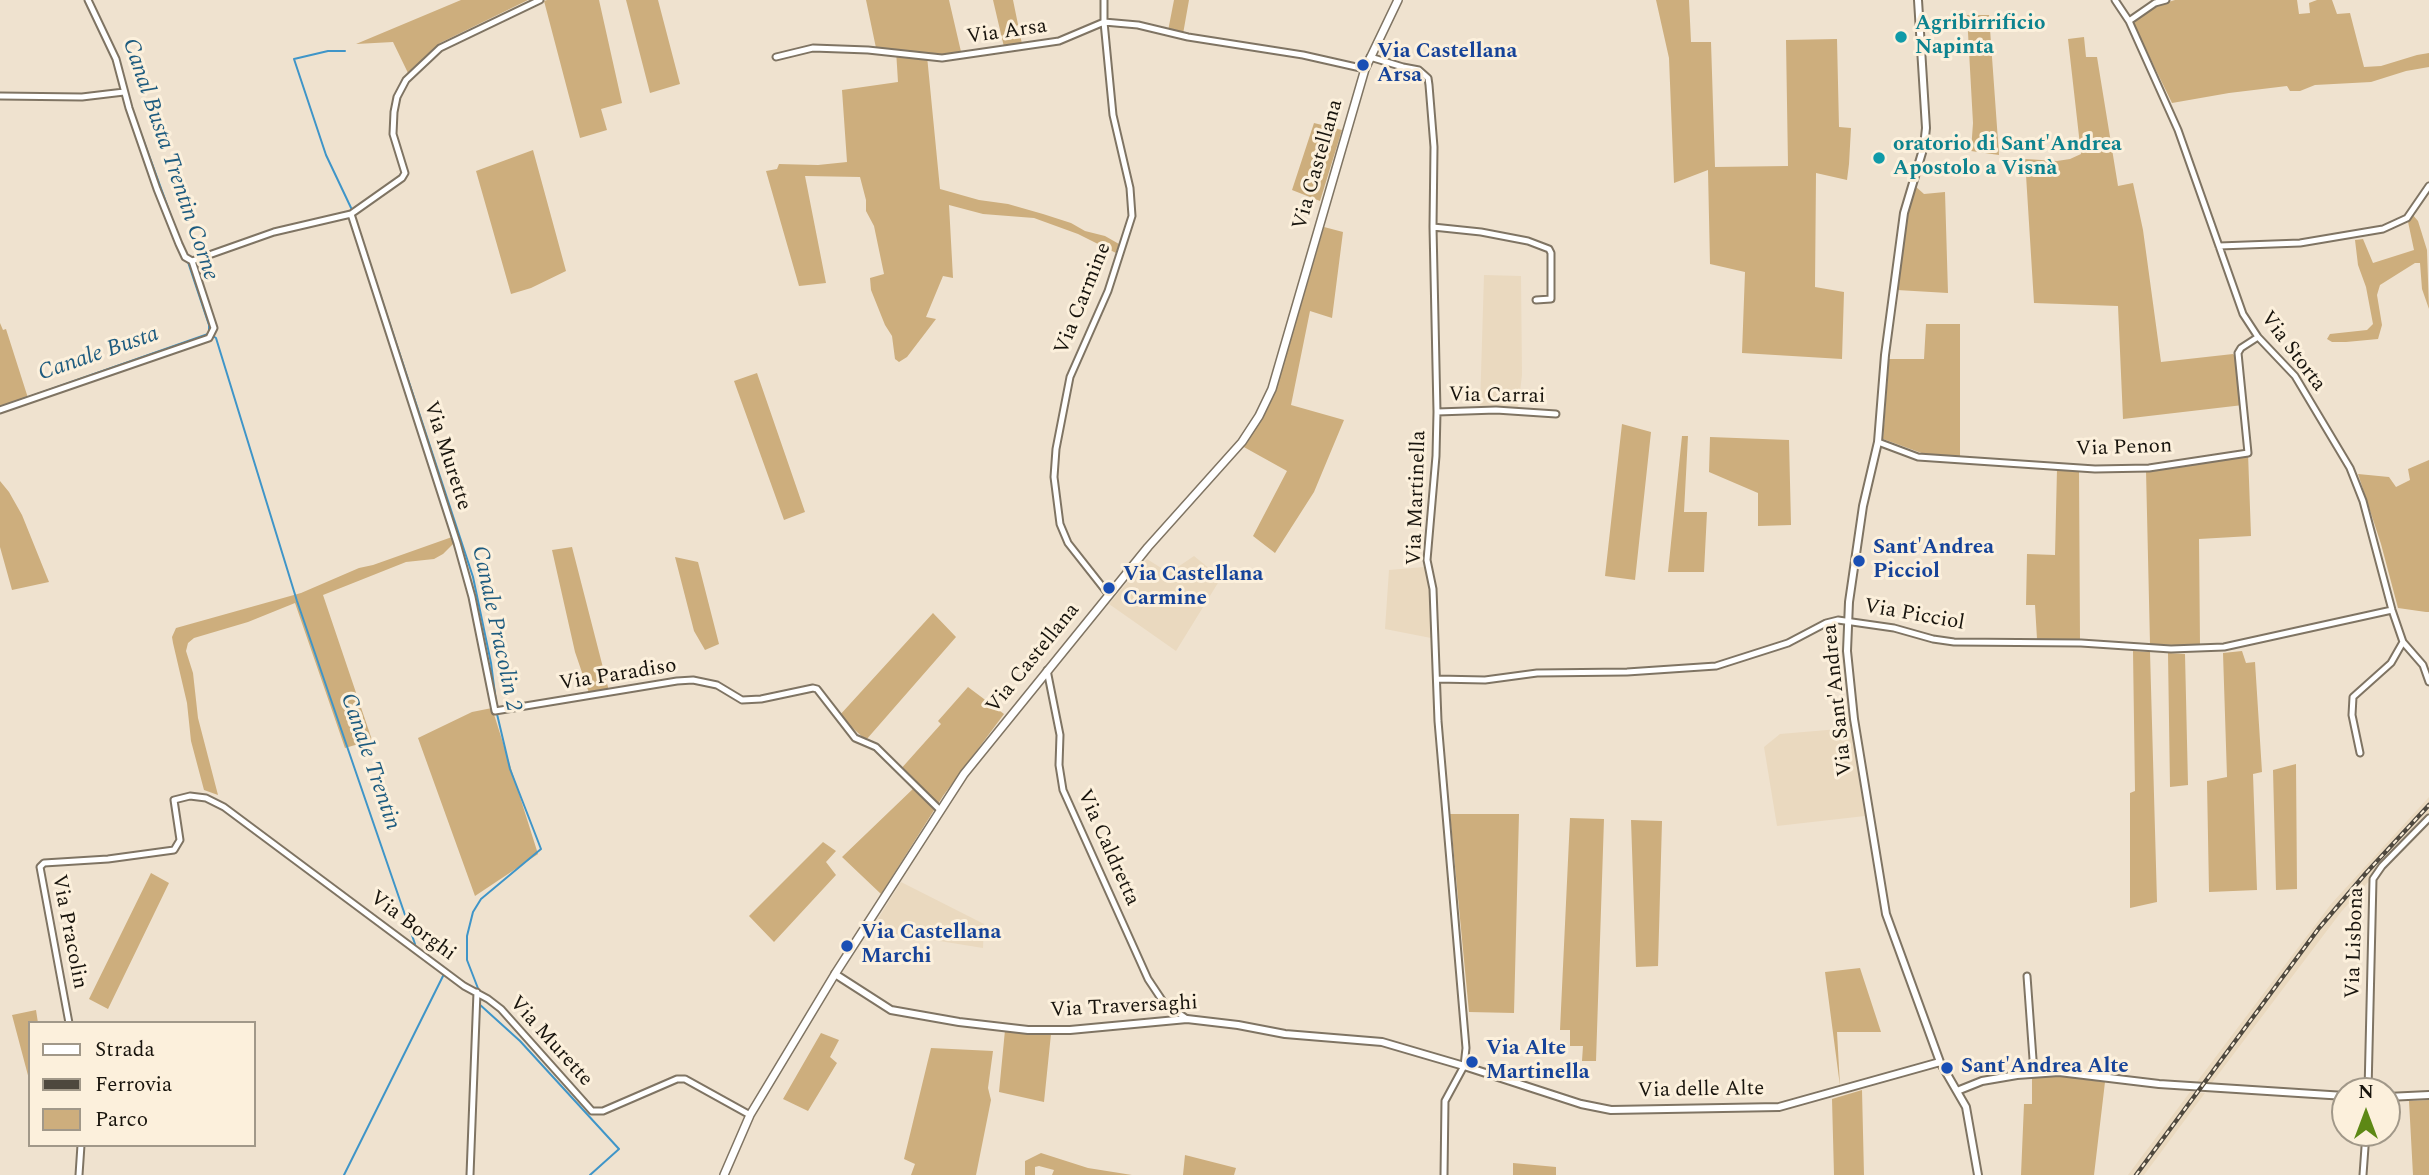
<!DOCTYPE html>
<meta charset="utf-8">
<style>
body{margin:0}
#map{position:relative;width:2429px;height:1175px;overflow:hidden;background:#efe2cf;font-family:Spectral,serif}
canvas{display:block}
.legend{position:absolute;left:28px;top:1021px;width:228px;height:126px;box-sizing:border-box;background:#fcf0dc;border:2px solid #a19889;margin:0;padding:9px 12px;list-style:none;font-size:21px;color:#18140d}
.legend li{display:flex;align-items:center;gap:14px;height:35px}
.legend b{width:35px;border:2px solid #a19889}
.north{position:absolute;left:2331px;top:1077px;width:70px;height:70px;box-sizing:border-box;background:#fcf0dc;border:2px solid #a19889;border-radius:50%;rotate:0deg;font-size:19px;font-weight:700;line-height:28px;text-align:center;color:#18140d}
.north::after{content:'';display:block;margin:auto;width:24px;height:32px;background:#5d8815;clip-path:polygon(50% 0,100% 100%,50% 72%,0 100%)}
</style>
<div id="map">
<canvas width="2429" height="1175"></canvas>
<ul class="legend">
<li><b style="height:9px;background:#fff"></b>Strada</li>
<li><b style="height:9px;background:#4e483e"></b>Ferrovia</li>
<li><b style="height:19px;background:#cdae7d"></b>Parco</li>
</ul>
<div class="north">N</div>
</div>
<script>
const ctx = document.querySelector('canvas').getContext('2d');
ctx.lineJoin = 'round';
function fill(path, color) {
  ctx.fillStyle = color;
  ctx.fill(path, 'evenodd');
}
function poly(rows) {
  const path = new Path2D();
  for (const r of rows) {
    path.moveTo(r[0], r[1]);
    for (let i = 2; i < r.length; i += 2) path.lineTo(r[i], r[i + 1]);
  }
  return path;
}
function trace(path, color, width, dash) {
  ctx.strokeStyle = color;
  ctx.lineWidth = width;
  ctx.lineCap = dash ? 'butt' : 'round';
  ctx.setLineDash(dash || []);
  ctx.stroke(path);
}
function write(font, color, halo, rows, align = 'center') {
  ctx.font = font + ' Spectral,serif';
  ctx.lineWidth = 6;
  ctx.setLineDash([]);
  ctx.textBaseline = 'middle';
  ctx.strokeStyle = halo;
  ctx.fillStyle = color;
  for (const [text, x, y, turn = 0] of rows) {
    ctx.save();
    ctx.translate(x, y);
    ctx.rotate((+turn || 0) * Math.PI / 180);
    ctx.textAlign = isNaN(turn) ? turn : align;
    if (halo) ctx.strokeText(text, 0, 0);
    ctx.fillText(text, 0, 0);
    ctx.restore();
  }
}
fill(poly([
 [1484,275,1521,276,1522,375,1518,408,1480,408],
 [1194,556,1221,578,1176,651,1109,604,1147,559,1169,573],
 [1424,567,1430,584,1431,638,1385,629,1389,570],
 [1851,728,1865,816,1777,826,1764,747,1780,734],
 [2429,797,2429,815,2341,912,2211,1084,2196,1083,2331,904],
 [901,882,984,924,983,948,896,934,874,925],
 [2190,1092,2205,1093,2144,1175,2128,1175]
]), '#ead9bf');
fill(poly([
 [461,0,528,0,440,43,408,73,393,42,356,44],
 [547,0,599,0,622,103,601,109,607,130,580,138,544,1],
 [626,0,658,0,680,84,650,93],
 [866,0,949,0,962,56,927,56,940,189,979,200,1008,204,1043,214,1071,223,1085,231,1105,236,1119,244,1116,253,1078,234,1034,218,983,214,949,205,953,278,943,276,926,317,936,319,907,357,899,362,895,359,892,336,885,325,871,290,870,278,884,274,874,226,866,211,866,200,860,177,805,176,826,283,799,286,766,171,777,169,779,164,818,165,847,162,842,90,898,82,896,50,876,48],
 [993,0,1013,0,1022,44,1004,47],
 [1174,0,1189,0,1183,34,1168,31],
 [1656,0,1689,0,1691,42,1711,42,1715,167,1788,166,1786,40,1837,39,1839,127,1851,128,1849,164,1847,180,1816,173,1815,287,1844,292,1842,359,1742,353,1745,272,1710,264,1708,170,1674,183,1669,58],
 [2175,0,2297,0,2299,14,2310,13,2309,3,2317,0,2332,0,2337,14,2350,13,2364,67,2381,66,2417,55,2429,53,2429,67,2406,71,2371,82,2315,85,2300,91,2290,91,2287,86,2229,93,2172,103,2133,23,2155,6],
 [1967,15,1989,15,1999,155,1971,151,1973,123],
 [2084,37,2086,57,2097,57,2118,186,2133,183,2143,230,2161,362,2233,354,2238,360,2243,405,2123,419,2118,306,2034,303,2025,159,2057,161,2070,159,2081,154,2068,39],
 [1314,123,1342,130,1320,201,1292,190],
 [533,150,566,271,531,288,511,294,476,171],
 [1915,186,1924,194,1945,192,1948,293,1897,290,1907,214],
 [2412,214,2418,221,2427,250,2429,309,2422,289,2420,263,2415,263,2380,285,2377,295,2382,325,2378,339,2346,342,2332,342,2327,339,2330,334,2367,330,2373,324,2366,287,2358,265,2355,240,2363,239,2373,263,2414,250,2407,217],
 [1324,227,1343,232,1332,318,1310,311,1291,405,1344,420,1314,492,1275,553,1253,536,1287,471,1242,446,1265,413,1276,391],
 [0,323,3,330,6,329,28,398,0,407],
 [1926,324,1960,324,1960,458,1927,455,1883,439,1889,359,1924,359],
 [757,373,805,512,784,520,734,381],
 [1622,424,1651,432,1635,580,1605,576],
 [1682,436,1688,436,1684,512,1707,512,1704,572,1668,572],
 [1710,437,1789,440,1791,525,1758,526,1758,493,1709,472],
 [2248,453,2251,536,2199,539,2200,646,2150,644,2146,470],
 [2429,460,2429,612,2426,612,2398,608,2381,544,2358,474,2389,477,2396,487,2410,480,2408,469],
 [2057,469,2079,471,2080,640,2037,639,2035,605,2026,605,2027,554,2055,555],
 [0,481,9,492,22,515,49,582,12,590,0,547],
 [452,537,456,541,443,554,434,559,406,562,323,595,372,740,345,748,295,603,248,622,194,638,188,643,186,651,193,673,198,718,218,795,204,790,191,741,187,703,173,643,172,637,176,628,301,593,359,568,373,565],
 [572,547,609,691,589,693,575,652,552,550],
 [675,557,698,562,719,644,705,650,694,631],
 [933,613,956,637,866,740,839,716],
 [2133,651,2150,652,2157,902,2130,908,2130,793,2135,791],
 [2242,651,2246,663,2255,662,2262,772,2253,774,2257,890,2209,892,2207,781,2227,777,2223,653],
 [2168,653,2185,654,2188,785,2170,787],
 [968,687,1004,714,943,796,881,894,842,857,916,786,899,771,941,724,938,721],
 [492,708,538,854,475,896,418,738,472,712],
 [2296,764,2297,889,2276,890,2273,770],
 [1450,814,1519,814,1514,1013,1469,1012],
 [1570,818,1604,819,1596,1061,1582,1061,1583,1046,1570,1046,1570,1030,1560,1030],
 [1631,820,1662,821,1658,966,1636,967],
 [823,842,836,851,826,862,836,875,774,942,749,916],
 [151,873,169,883,108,1009,89,999],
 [1860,968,1881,1032,1837,1032,1840,1086,1825,972],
 [36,1010,38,1023,30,1023,30,1083,12,1015],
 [1005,1030,1051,1034,1044,1102,999,1092],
 [821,1033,839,1040,830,1057,837,1063,808,1111,783,1099],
 [931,1048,993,1051,988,1088,991,1100,976,1175,911,1175,915,1164,904,1159],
 [2032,1077,2066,1077,2105,1082,2094,1175,2021,1175,2024,1104,2032,1104],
 [1862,1090,1864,1175,1834,1175,1832,1099],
 [2429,1100,2429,1175,2413,1175,2409,1101],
 [1041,1153,1088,1168,1132,1175,1052,1175,1054,1170,1039,1166,1035,1167,1035,1175,1025,1175,1025,1161],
 [1185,1155,1236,1168,1234,1175,1183,1175],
 [1513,1163,1556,1167,1556,1175,1513,1175]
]), '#cdae7d');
trace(poly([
 [100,19,117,55],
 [345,51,328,51,294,59,326,155,353,212],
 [135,117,174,224],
 [356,221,473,577,491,663,496,702],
 [188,262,209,325,209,333],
 [213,336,216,338,297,601,415,944,413,947],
 [0,407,208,334],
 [479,991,467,960,467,936,473,912,481,899,541,849,510,769,497,714],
 [478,1003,520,1041,619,1149,590,1175],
 [344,1175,444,974]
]), '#3f95c8', 2);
const minor = poly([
 [88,0,116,59,129,108,157,189,179,244,185,257,192,261],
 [1104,0,1104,22,1113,115,1130,188,1132,216,1108,291,1070,377,1056,449,1054,477,1060,524,1068,543,1109,595],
 [2115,0,2129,21,2178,130,2243,314,2258,337,2295,376,2350,468,2363,501,2392,610,2403,642,2423,665,2429,682],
 [2129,21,2155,3,2166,0],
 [776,57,813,48,868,50,942,58,1059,41,1104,22,1138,25,1188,37,1303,55,1365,69],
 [1370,57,1403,67,1419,70,1428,78,1429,85,1434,147,1433,227,1437,412,1436,456,1427,560,1433,589,1438,721,1466,1048,1464,1066,1445,1101,1444,1175],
 [0,96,82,97,124,92],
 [351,214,457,543,472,597,495,711,677,681,693,680,717,685,742,700,761,699,813,688,817,689,855,738,876,747,939,809],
 [1433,227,1481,232,1528,241,1549,249,1551,253,1551,299,1536,300],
 [2219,246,2300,243,2383,229,2407,218,2429,186],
 [0,410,209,338,214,328,192,261,274,232,351,214,402,178,405,173,393,134,394,112,397,97,406,80,440,48,540,0],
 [1437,412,1496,410,1556,414],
 [1878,442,1918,457,2095,469,2149,468,2248,453,2238,353,2241,348,2258,337],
 [1047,670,1060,735,1059,765,1063,790,1148,979,1164,1003,1187,1019],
 [1437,679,1485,680,1537,673,1627,672,1716,666,1788,643,1826,623,1838,620,1894,628,1933,639,1954,642,2081,643,2171,649,2224,647,2392,610],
 [2360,753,2352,715,2353,697,2391,663,2403,642],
 [2027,976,2034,1073],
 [69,1023,40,867,44,863,108,859,174,850,180,840,174,800,190,796,206,798,224,807,464,986,488,999,501,1009,592,1111,603,1111,677,1079,685,1079,750,1115],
 [2368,1091,2373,879,2382,866,2429,818],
 [79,1175,81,1145],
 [470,1175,477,992],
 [2363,1175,2366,1133]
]);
const tertiary = poly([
 [1918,0,1926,128,1924,146,1904,213,1885,355,1878,442,1863,506,1849,602,1847,651,1854,719,1886,914,1940,1062,1966,1107,1978,1175],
 [835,974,891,1010,959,1022,1028,1030,1070,1030,1187,1019,1238,1025,1285,1034,1382,1042,1464,1066,1581,1104,1611,1110,1779,1107,1940,1062],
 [1957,1091,1982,1081,2017,1075,2059,1072,2159,1084,2345,1096],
 [2387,1097,2429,1095]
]);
const secondary = poly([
 [724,1175,750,1115,835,974,964,774,1148,547,1242,442,1259,416,1272,389,1365,69,1398,0]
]);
trace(minor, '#7f7463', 9);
trace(tertiary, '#7f7463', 10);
trace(secondary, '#7f7463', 10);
trace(minor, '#fff', 5);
trace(tertiary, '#fff', 6);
trace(secondary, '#fff', 7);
const rail = poly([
 [2136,1175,2319,928,2366,873,2429,805]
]);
trace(rail, '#4e483e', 4.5);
trace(rail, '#fcf0dc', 2, [5]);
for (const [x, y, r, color] of [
 [1901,37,7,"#0f9aa8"],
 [1363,65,7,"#1a4fb4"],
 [1879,158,7,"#0f9aa8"],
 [1859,561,7,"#1a4fb4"],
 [1109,588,7,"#1a4fb4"],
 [847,946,7,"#1a4fb4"],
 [1472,1062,7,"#1a4fb4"],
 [1947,1068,7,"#1a4fb4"]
]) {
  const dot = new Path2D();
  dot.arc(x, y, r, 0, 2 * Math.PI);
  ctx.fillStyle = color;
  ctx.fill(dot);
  trace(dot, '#fcf0dc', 2.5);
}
write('bold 21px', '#0d838f', '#fcf0dc', [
 ["Agribirrificio",1915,25],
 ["Napinta",1915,49],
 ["oratorio di Sant'Andrea",1893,146],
 ["Apostolo a Visnà",1893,170]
], 'left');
write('21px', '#18140d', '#fcf0dc', [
 ["Via Arsa",1007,33,-8],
 ["Via Castellana",1319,165,-74],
 ["Via Carmine",1084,299,-68],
 ["Via Storta",2292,352,53],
 ["Via Carrai",1497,397,1],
 ["Via Penon",2124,449,-2],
 ["Via Murette",446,456,72],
 ["Via Martinella",1418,498,-88],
 ["Via Picciol",1914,616,10],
 ["Via Castellana",1034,659,-51],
 ["Via Paradiso",618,676,-9],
 ["Via Sant'Andrea",1839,700,-96],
 ["Via Caldretta",1107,848,66],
 ["Via Borghi",412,927,37],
 ["Via Pracolin",68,932,79],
 ["Via Lisbona",2356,943,-88],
 ["Via Traversaghi",1124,1008,-3],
 ["Via Murette",550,1042,48],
 ["Via delle Alte",1701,1091,-1]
]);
write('bold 21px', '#164399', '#fcf0dc', [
 ["Via Castellana",1377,53],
 ["Arsa",1377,77],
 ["Sant'Andrea",1873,549],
 ["Picciol",1873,573],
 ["Via Castellana",1123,576],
 ["Carmine",1123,600],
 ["Via Castellana",861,934],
 ["Marchi",861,958],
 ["Via Alte",1486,1050],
 ["Martinella",1486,1074],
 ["Sant'Andrea Alte",1961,1068]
], 'left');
write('italic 23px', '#1d5b7f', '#fcf0dc', [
 ["Canal Busta Trentin Corne",169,160,71],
 ["Canale Busta",99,355,-19],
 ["Canale Pracolin 2",495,629,78],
 ["Canale Trentin",369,762,71]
]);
</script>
